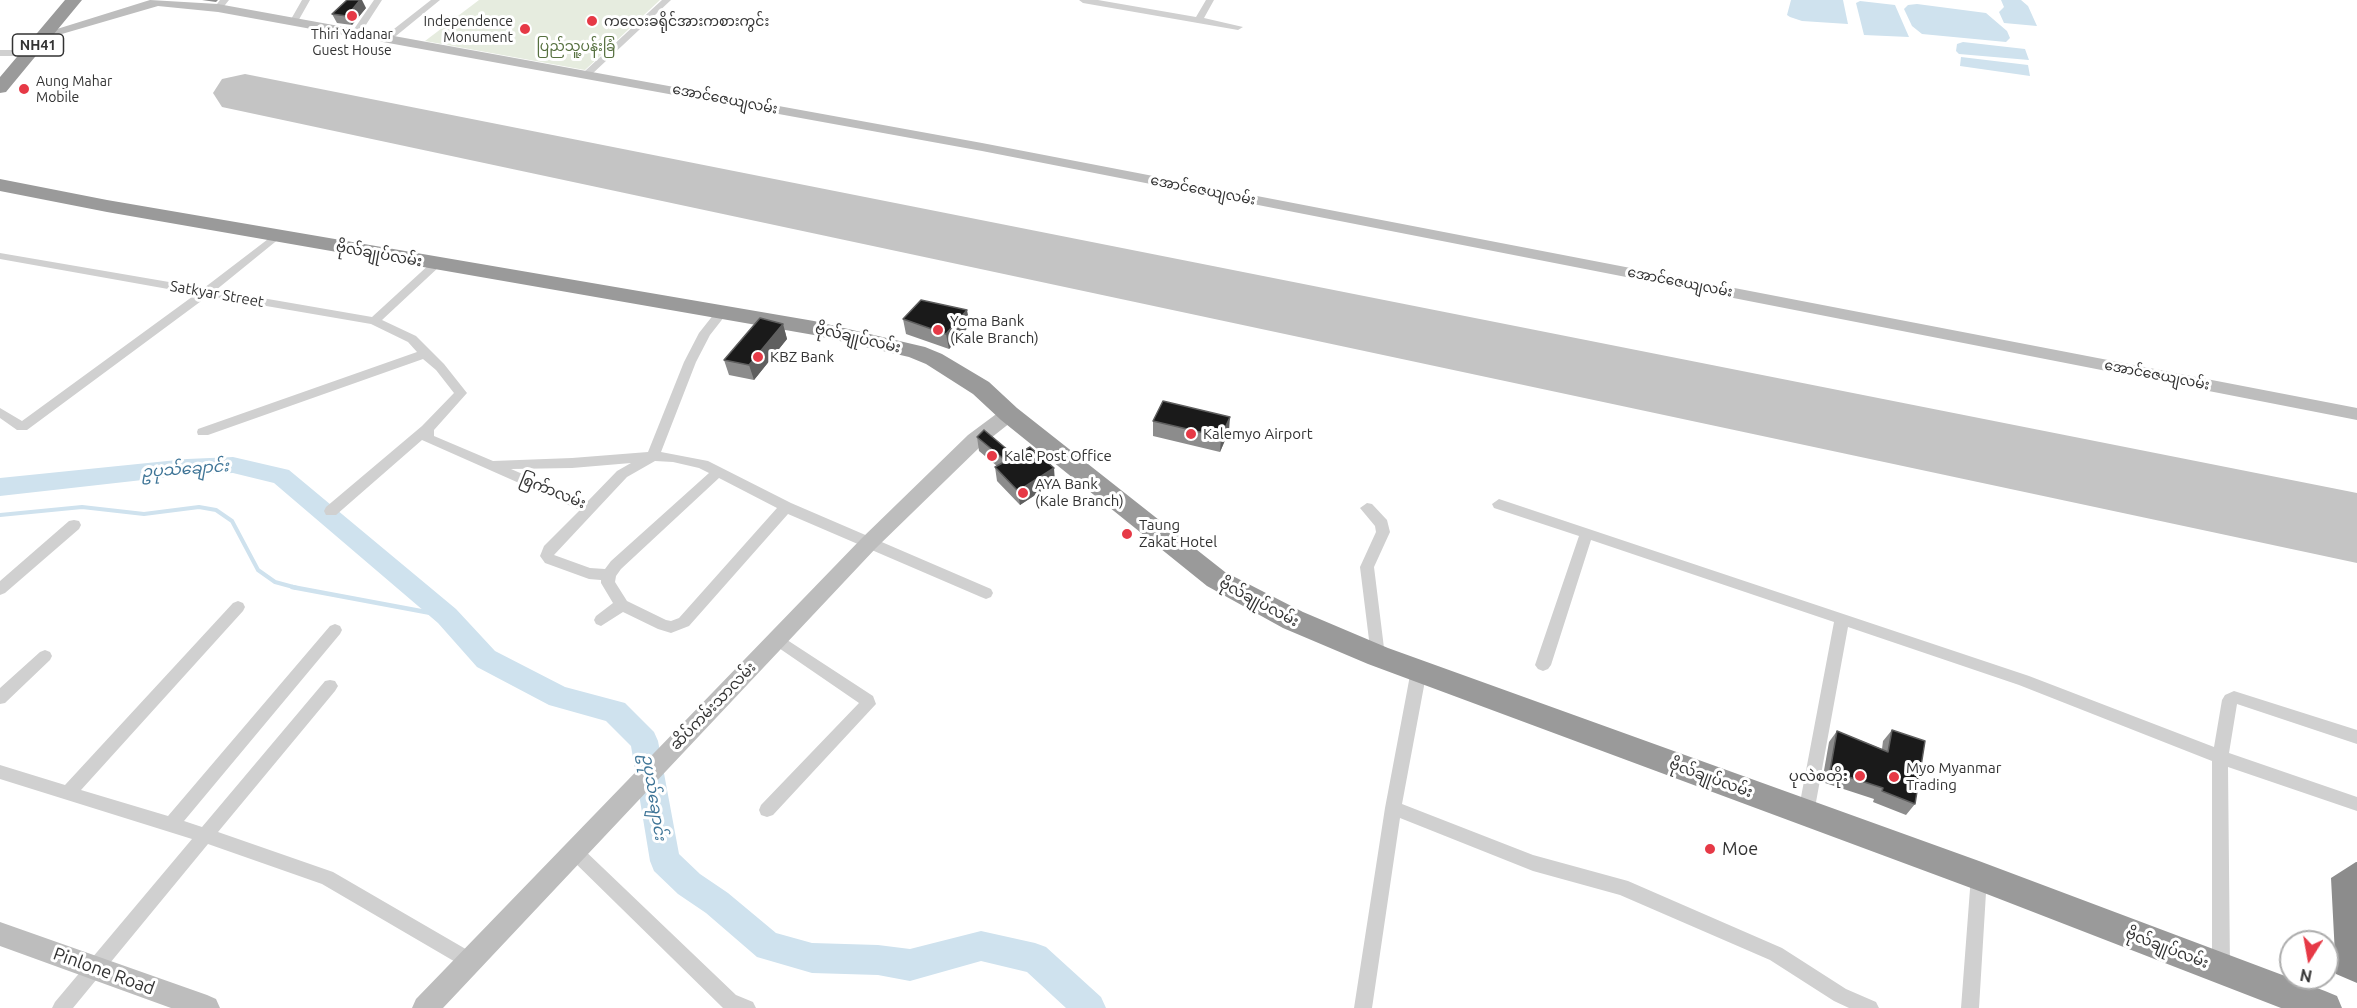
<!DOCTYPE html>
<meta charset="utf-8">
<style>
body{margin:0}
#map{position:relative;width:2357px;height:1008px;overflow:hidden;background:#fff;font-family:Ubuntu,sans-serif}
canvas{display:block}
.north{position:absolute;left:2279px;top:930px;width:60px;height:60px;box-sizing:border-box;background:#fff;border:2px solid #adadad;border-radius:50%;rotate:191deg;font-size:16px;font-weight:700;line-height:24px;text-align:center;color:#333}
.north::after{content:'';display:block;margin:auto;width:21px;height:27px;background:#e63946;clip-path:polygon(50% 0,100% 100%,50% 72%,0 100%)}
</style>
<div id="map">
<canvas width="2357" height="1008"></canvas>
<div class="north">N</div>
</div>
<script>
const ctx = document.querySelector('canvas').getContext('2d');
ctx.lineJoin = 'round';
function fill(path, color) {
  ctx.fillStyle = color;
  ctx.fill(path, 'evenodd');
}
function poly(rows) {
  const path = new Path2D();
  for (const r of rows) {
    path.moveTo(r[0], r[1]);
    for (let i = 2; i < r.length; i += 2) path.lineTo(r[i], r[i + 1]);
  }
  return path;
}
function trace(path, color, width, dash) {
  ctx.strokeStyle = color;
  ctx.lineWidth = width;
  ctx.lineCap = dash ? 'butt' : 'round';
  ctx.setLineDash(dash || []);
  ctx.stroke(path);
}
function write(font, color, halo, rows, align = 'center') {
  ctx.font = font + ' Ubuntu,"Noto Sans Myanmar",sans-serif';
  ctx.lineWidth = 6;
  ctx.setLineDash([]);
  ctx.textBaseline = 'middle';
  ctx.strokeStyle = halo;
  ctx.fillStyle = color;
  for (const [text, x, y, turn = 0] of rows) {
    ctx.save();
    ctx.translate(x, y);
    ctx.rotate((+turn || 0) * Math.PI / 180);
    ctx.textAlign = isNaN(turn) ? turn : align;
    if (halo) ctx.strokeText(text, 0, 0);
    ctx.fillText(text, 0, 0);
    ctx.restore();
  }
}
fill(poly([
 [479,0,660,0,585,70,425,41]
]), '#e6ecdf');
fill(poly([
 [1791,0,1843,0,1848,24,1802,21,1790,17,1787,15],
 [2001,0,2021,0,2028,6,2037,26,2004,23,1999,12,2004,7],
 [1860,1,1895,5,1909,37,1864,35,1856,3],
 [1917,4,1986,13,2007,31,2010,38,2006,42,1922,34,1912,26,1904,9,1908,5],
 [1963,42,2025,49,2029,60,1959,54,1956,51,1957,44],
 [1961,57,2028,65,2030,76,1960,66]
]), '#cfe2ee');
trace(poly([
 [0,515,82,507,144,514,199,507,216,510,232,521,258,570,275,582,297,588]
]), '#cfe2ee', 4);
trace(poly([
 [292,587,447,616]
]), '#cfe2ee', 4.5);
fill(poly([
 [233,457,289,470,456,609,495,651,565,687,625,703,654,732,658,741,679,854,700,874,728,893,776,933,812,943,878,945,910,949,981,931,1035,943,1046,947,1101,997,1106,1008,1066,1008,1027,972,981,961,910,981,878,975,812,973,757,957,706,913,678,894,654,871,650,861,631,746,606,721,549,705,477,667,438,623,274,483,233,473,187,475,0,496,0,478,187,459,233,457]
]), '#cfe2ee');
fill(poly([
 [245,74,2357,493,2357,563,222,107,213,93,222,79,245,74]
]), '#c4c4c4');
fill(poly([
 [220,0,229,0,221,10,215,10,214,8,220,0],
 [302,0,310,0,297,23,291,23,290,21,302,0],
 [374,0,382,0,360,34,354,34,352,32,374,0],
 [431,0,440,0,391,40,385,40,385,36,431,0],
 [662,0,671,0,591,75,585,75,585,71,662,0],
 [1079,0,1098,0,1196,17,1206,0,1214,0,1204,18,1243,27,1238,30,1083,3,1079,0],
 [0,50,31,50,36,53,31,56,0,56,0,50],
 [276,233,281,236,280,238,216,290,372,317,432,262,440,262,440,266,382,320,416,336,444,364,467,393,434,430,434,436,493,461,572,458,648,452,684,362,699,333,718,309,726,309,728,312,710,335,696,362,661,452,708,461,791,503,991,589,993,593,991,597,986,599,981,597,788,514,689,626,671,633,658,629,623,612,601,626,596,624,594,620,596,616,613,603,601,583,601,580,589,579,545,563,540,556,544,546,580,510,422,440,336,515,326,515,324,511,326,507,422,426,454,393,436,370,423,359,208,435,198,435,197,432,198,429,417,352,408,342,371,324,208,296,27,430,17,430,0,418,0,408,22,421,196,294,0,259,0,253,204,288,276,233],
 [655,461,673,462,699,468,709,473,611,561,605,569,590,568,554,555,627,477,655,461],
 [631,463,617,471,587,502,511,469,572,468,631,463],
 [719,478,777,508,679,618,671,621,666,620,627,601,615,582,616,576,621,569,719,478],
 [1499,499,2029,676,2214,747,2222,700,2225,695,2234,691,2357,730,2357,744,2237,704,2229,753,2357,797,2357,811,2228,767,2230,969,2227,975,2221,978,2215,975,2212,969,2212,761,2019,685,1848,627,1814,813,1812,818,1806,820,1800,818,1798,813,1834,622,1591,540,1551,665,1548,669,1543,671,1538,669,1535,665,1579,536,1494,508,1492,504,1499,499],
 [1367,503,1372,504,1387,520,1390,532,1374,567,1385,656,1383,660,1378,662,1373,660,1371,656,1360,567,1376,532,1375,526,1360,508,1367,503],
 [74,520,79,521,81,525,79,529,5,593,0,595,0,581,69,521,74,520],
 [238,601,243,603,245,607,243,611,81,790,168,816,330,626,335,624,340,626,342,630,340,634,184,821,202,827,325,681,330,680,335,681,338,686,335,691,218,832,333,872,476,955,479,961,476,967,470,970,464,967,322,884,208,844,73,1008,52,1008,55,1002,192,839,0,779,0,765,65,785,233,603,238,601],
 [778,634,873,696,876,704,773,815,767,817,761,815,759,810,761,805,859,703,773,644,771,640,773,636,778,634],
 [45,650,50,652,52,656,50,660,5,703,0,704,0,688,40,652,45,650],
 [1419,664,1424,666,1427,670,1402,804,1533,855,1628,881,1782,948,1846,989,1876,1002,1879,1008,1849,1008,1834,1001,1770,960,1620,895,1533,871,1400,818,1372,1008,1354,1008,1385,808,1411,670,1414,666,1419,664],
 [574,843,580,846,736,995,753,1002,756,1008,723,1008,568,856,566,851,568,846,574,843],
 [1979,868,1985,870,1987,876,1979,1008,1961,1008,1971,876,1973,870,1979,868]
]), '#d0d0d0');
fill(poly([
 [150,0,218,4,982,143,2357,408,2357,420,982,151,218,12,158,6,48,38,41,34,150,0],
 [1009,408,1015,409,1018,414,1015,419,982,445,876,548,443,1008,412,1008,416,999,862,538,968,435,1003,409,1009,408],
 [0,922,207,995,216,999,220,1008,171,1008,0,946,0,922]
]), '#bdbdbd');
fill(poly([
 [65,0,82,0,6,92,0,93,0,77,65,0],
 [0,179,107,200,814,321,925,347,942,354,989,382,1017,408,1225,572,1303,612,1388,648,1979,861,2325,991,2337,996,2342,1008,2281,1008,1979,891,1368,664,1283,628,1207,586,1001,420,973,394,926,364,909,357,814,335,107,212,0,191,0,179]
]), '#9a9a9a');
fill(poly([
 [202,0,218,0,216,2],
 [366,8,352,25,337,23,332,14],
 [903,319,970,325,949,349,906,334],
 [783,324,787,339,754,380,729,375,724,360],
 [1153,421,1229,431,1220,452,1153,436],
 [977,437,1015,456,1055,482,1020,505,997,481,995,467,997,466,979,451],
 [1892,730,1915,804,1906,815,1873,802,1874,799,1822,782,1829,742,1837,731,1882,749,1883,741],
 [2356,862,2357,862,2357,983,2336,974,2331,878]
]), '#8c8c8c');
fill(poly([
 [360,0,362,0,366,8,352,25,347,16],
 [967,310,970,325,949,349,946,334],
 [783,324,787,339,754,380,749,365],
 [1230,417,1229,431,1220,452,1221,437],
 [1054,468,1055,482,1020,505,1018,491]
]), '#5f5f5f');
const building = poly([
 [347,0,360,0,347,16,332,14,347,0],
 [921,300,967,310,946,334,903,319,921,300],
 [760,318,783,324,749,365,724,360,760,318],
 [1163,401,1230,417,1221,437,1153,421,1163,401],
 [984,430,1015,456,1030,447,1054,468,1018,491,995,467,1006,461,977,437,984,430],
 [1892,730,1925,741,1915,804,1882,791,1883,788,1830,771,1837,731,1888,752,1892,730]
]);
fill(building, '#1a1a1a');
trace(building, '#5f5f5f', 1.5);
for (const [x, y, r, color] of [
 [352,16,6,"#e63946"],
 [592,21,6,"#e63946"],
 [525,29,6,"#e63946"],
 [24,89,6,"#e63946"],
 [938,330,6,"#e63946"],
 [758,357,6,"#e63946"],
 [1191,434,6,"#e63946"],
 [992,456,6,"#e63946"],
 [1023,493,6,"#e63946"],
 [1127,534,6,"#e63946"],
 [1860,776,6,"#e63946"],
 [1894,777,6,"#e63946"],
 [1710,849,6,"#e63946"]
]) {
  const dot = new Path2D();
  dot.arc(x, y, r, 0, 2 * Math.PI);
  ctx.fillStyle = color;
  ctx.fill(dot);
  trace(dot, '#fff', 2);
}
write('14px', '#333', '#fff', [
 ["Independence",513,21,"right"],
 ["Monument",513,37,"right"],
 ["ကလေးခရိုင်အားကစားကွင်း",604,21],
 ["Thiri Yadanar",352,34,"center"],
 ["Guest House",352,50,"center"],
 ["Aung Mahar",36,81],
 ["Mobile",36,97]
], 'left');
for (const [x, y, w] of [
 [38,45,51]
]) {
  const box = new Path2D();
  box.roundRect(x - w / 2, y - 11, w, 22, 4.5);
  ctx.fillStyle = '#fff';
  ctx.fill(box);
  trace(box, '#333', 1.5);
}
write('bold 14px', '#333', null, [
 ["NH41",38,45]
]);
write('14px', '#56703f', '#fff', [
 ["ပြည်သူ့ပန်းခြံ",576,46]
]);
write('14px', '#333', '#fff', [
 ["အောင်ဇေယျလမ်း",725,99,11],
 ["အောင်ဇေယျလမ်း",1203,190,11],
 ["အောင်ဇေယျလမ်း",1680,282,11],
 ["အောင်ဇေယျလမ်း",2157,375,11]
]);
write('15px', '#333', '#fff', [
 ["ဗိုလ်ချုပ်လမ်း",379,254,10],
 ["Satkyar Street",217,294,10],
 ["ဗိုလ်ချုပ်လမ်း",858,338,13],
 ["စြက်ာလမ်း",553,491,22],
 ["ဗိုလ်ချုပ်လမ်း",1259,602,28],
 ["ဆိပ်ကမ်းသာလမ်း",713,706,-46],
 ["ဗိုလ်ချုပ်လမ်း",1711,778,20],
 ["ဗိုလ်ချုပ်လမ်း",2167,948,21]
]);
write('15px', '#333', '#fff', [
 ["Yoma Bank",950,321],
 ["(Kale Branch)",950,338],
 ["KBZ Bank",770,357],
 ["Kalemyo Airport",1203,434],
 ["Kale Post Office",1004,456],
 ["AYA Bank",1035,484],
 ["(Kale Branch)",1035,501],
 ["Taung",1139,525],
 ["Zakat Hotel",1139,542],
 ["Myo Myanmar",1906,768],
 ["Trading",1906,785],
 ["ပုလဲစတိုး",1848,776,"right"]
], 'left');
write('italic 16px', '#3f7597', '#fff', [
 ["ဥပုသ်ချောင်း",185,469,-4],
 ["ဥပုသ်ချောင်း",654,797,81]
]);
write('18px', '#333', '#fff', [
 ["Moe",1722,849]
], 'left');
write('18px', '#333', '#fff', [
 ["Pinlone Road",104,971,20]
]);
</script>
